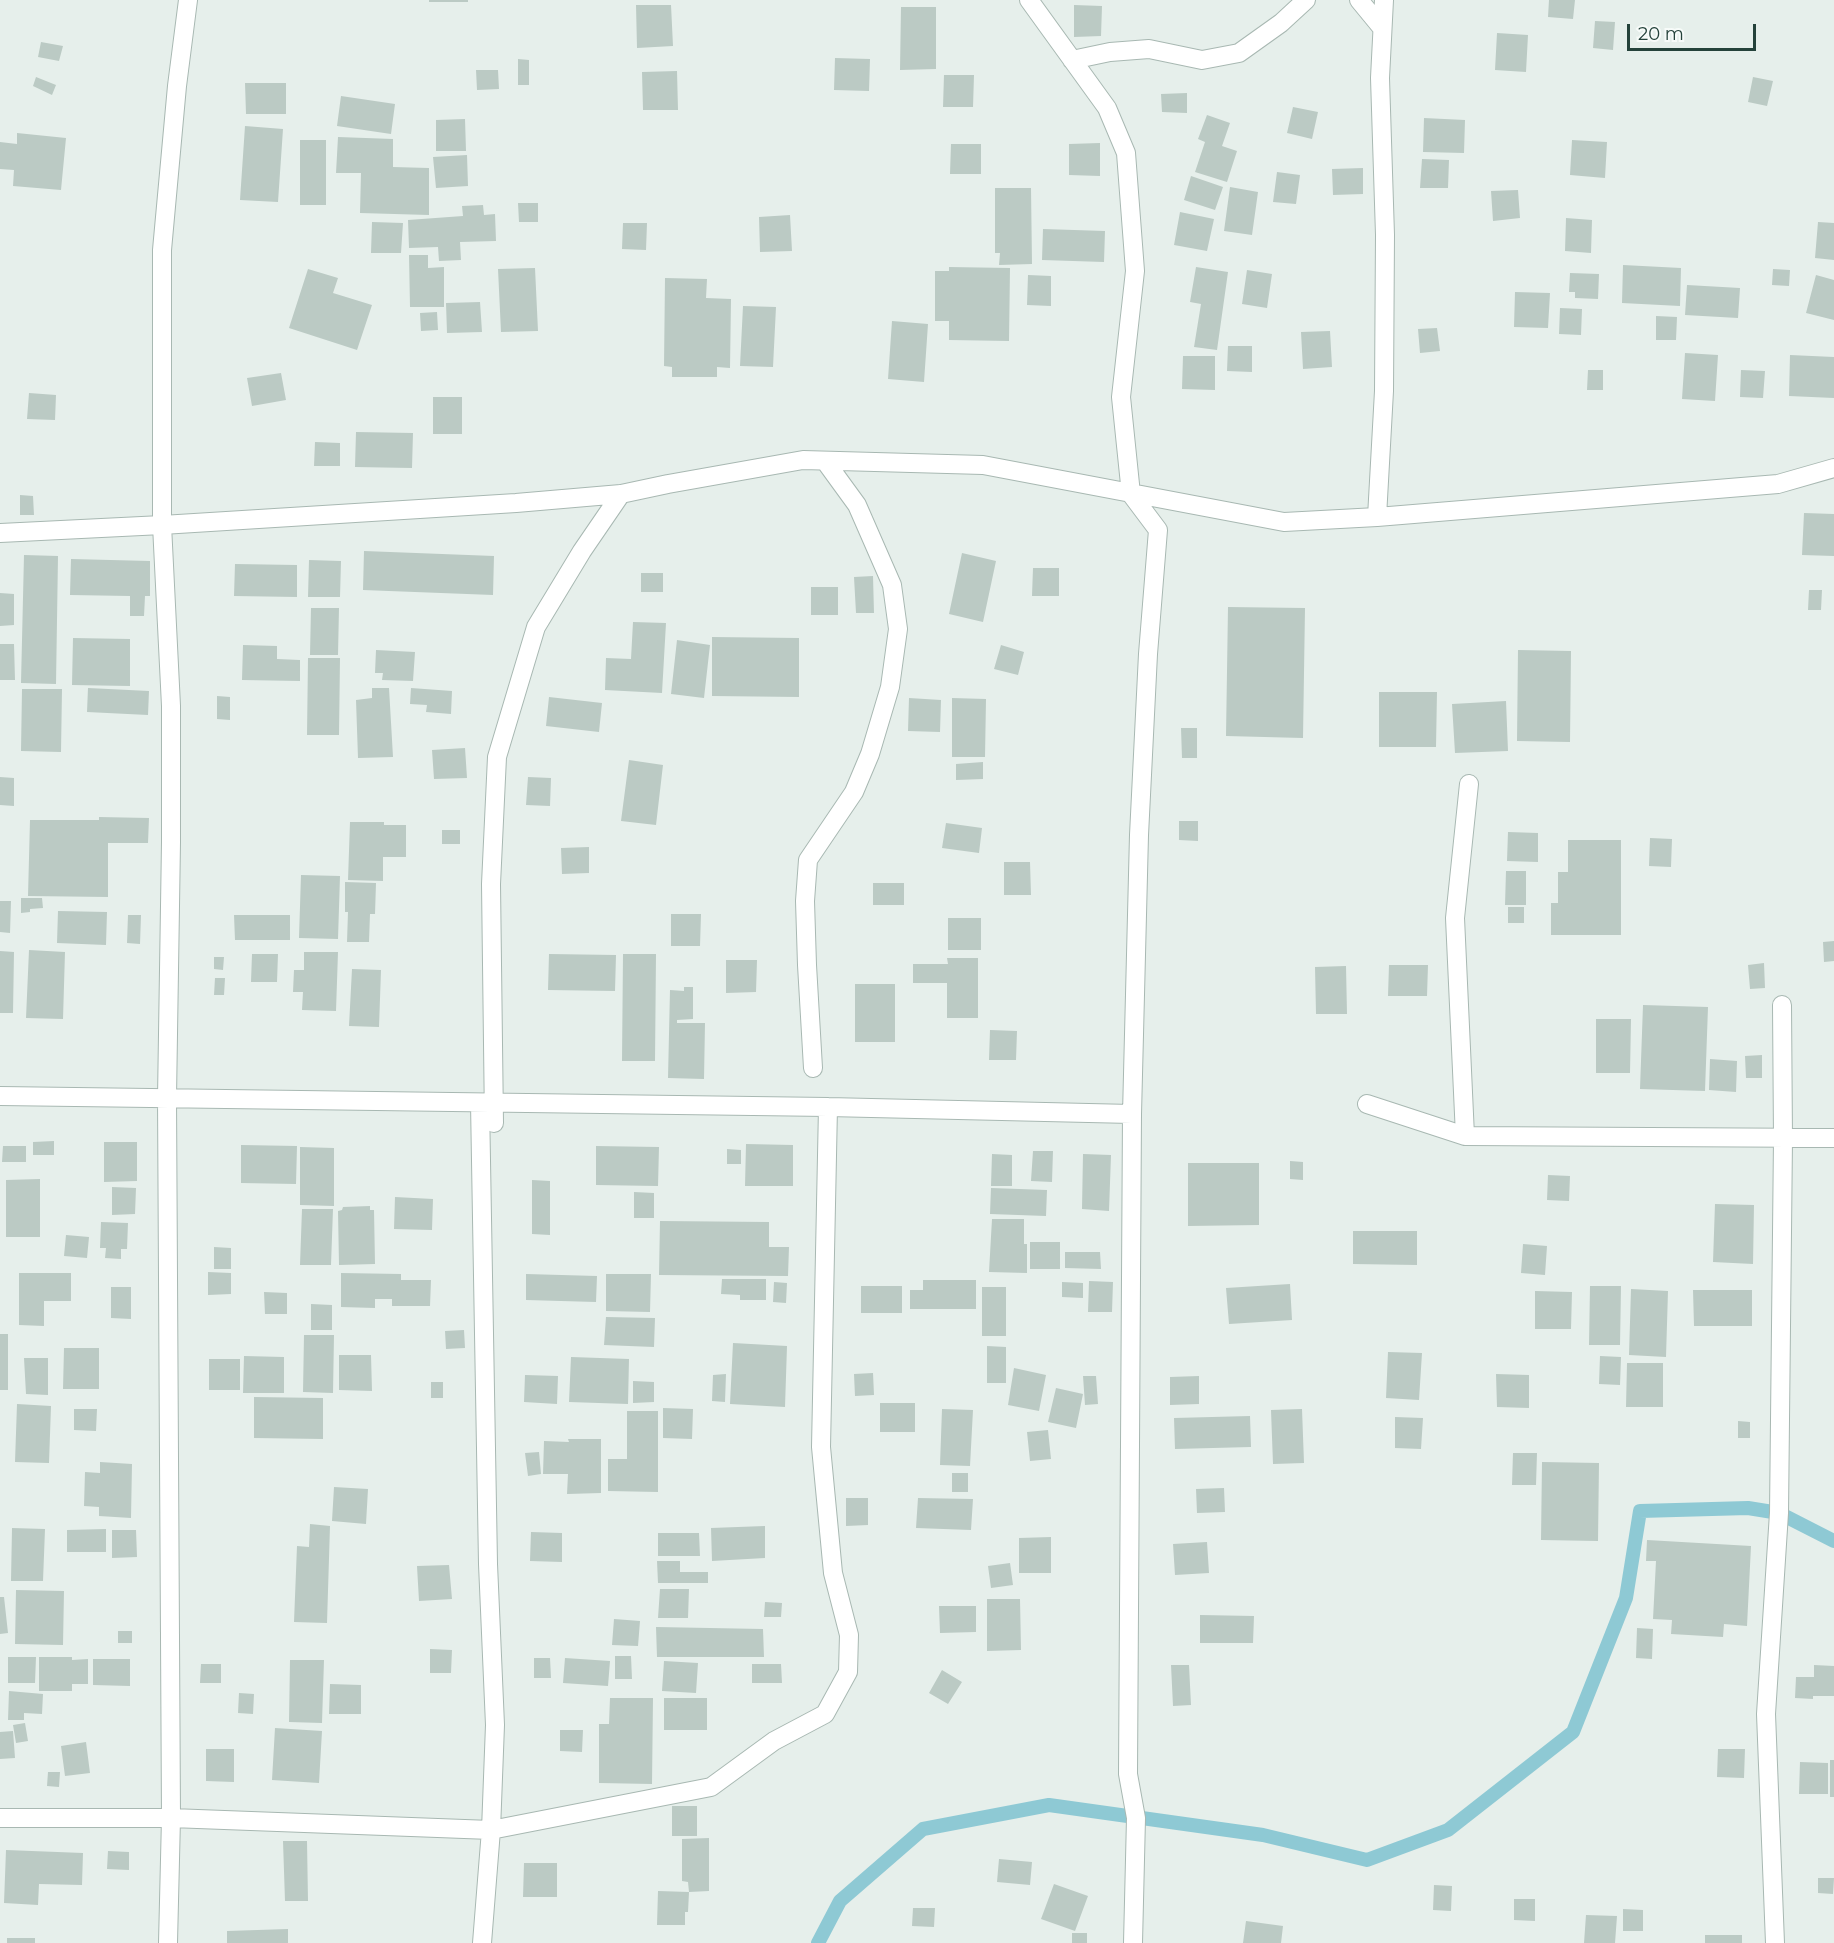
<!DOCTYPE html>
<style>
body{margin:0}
#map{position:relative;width:1834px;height:1943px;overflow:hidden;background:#e6efeb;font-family:Montserrat,sans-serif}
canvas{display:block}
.scale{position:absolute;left:1627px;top:24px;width:129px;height:27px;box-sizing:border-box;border:3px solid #24423a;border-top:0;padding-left:8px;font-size:18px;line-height:21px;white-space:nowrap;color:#24423a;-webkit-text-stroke:4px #f7fbf9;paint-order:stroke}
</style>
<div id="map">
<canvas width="1834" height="1943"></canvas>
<div class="scale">20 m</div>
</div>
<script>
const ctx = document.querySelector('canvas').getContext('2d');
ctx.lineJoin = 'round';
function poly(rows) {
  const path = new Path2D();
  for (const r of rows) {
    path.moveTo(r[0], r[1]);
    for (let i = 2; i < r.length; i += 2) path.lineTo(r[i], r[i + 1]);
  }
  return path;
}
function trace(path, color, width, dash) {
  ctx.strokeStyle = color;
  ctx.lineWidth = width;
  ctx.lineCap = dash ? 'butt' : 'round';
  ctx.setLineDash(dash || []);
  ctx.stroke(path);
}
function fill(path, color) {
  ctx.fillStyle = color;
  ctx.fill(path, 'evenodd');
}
trace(poly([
 [818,1943,840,1901,923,1829,1049,1805,1263,1835,1367,1860,1448,1830,1573,1732,1626,1598,1640,1511,1748,1508,1779,1513,1834,1541]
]), '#8ec9d4', 14);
fill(poly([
 [429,0,468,0,468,2,429,2],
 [1549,0,1575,0,1573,19,1548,17],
 [636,5,671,5,673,46,637,48],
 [1074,5,1102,6,1101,36,1074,37],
 [901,7,936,7,936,69,900,70],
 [1595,21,1615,22,1613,50,1593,48],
 [1497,33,1528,35,1526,72,1495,70],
 [41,42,63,46,59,61,38,57],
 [835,58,870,59,869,91,834,90],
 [518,59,529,60,529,85,518,85],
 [476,70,498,70,499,89,477,90],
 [677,71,678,110,643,110,642,72],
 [944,75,974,75,973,107,943,107],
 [36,77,56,85,52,95,33,86],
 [1753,77,1773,81,1767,106,1748,102],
 [245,83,286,83,286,114,246,114],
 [1187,93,1187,113,1162,112,1161,94],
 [341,96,395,104,391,134,337,126],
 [1293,107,1318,112,1312,139,1287,133],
 [1207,115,1230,123,1222,146,1237,151,1227,182,1195,172,1205,142,1198,139],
 [1424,118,1465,120,1464,153,1423,152],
 [465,119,466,151,436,151,436,120],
 [245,126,283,129,278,202,240,200],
 [17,133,66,138,61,190,13,186,14,170,0,169,0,142,17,144],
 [338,137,393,139,393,167,429,168,429,215,360,213,361,173,336,173],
 [300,140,326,140,326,205,300,205],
 [1572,140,1607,142,1605,178,1570,175],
 [1100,143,1100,176,1069,175,1069,144],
 [951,144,981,144,981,174,950,174],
 [467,155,468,186,436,188,433,157],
 [1422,159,1449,160,1448,188,1420,188],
 [1363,168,1363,194,1333,195,1332,169],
 [1277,172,1300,175,1296,204,1273,202],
 [1191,176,1223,187,1215,210,1184,200],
 [1230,187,1258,192,1252,235,1224,231],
 [995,188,1031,188,1032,264,999,265,1000,253,995,253],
 [1518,190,1520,218,1493,221,1491,191],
 [518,203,538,203,538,222,519,222],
 [483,205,484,215,495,214,496,241,460,242,461,260,439,261,438,247,409,248,408,220,463,216,462,206],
 [1180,212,1214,219,1207,251,1174,245],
 [790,215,792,251,760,252,759,217],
 [1566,218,1592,220,1591,253,1565,251],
 [372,222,403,223,401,253,371,253],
 [1818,222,1834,223,1834,260,1815,258],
 [623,223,647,223,646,250,622,249],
 [1043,229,1105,231,1104,262,1042,260],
 [409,255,428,255,428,268,444,267,444,307,410,307],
 [1623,265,1681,268,1680,306,1622,303],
 [949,267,1010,268,1009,341,949,340,949,321,935,321,935,271,949,271],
 [1196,267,1228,272,1217,350,1194,347,1201,304,1190,302],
 [535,268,538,331,501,332,498,269],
 [308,269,338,278,333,293,372,305,357,350,289,328],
 [1773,269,1790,270,1789,286,1772,285],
 [1247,270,1272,274,1267,308,1242,304],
 [1570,273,1599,274,1598,299,1575,298,1575,292,1569,292],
 [1028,275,1051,276,1051,306,1027,305],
 [1816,275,1834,280,1834,320,1806,313],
 [665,278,707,279,706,298,731,299,730,368,717,367,717,377,672,377,672,367,664,366],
 [1687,285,1740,288,1738,318,1685,315],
 [1515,292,1550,293,1548,328,1514,327],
 [480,302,482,332,447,333,446,303],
 [743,306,776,307,773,367,740,366],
 [1560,308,1582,309,1581,335,1559,334],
 [437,312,438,330,421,331,420,313],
 [1656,316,1677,317,1676,340,1656,340],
 [892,321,928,324,924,382,888,379],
 [1437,328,1440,351,1420,353,1418,329],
 [1330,331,1332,367,1303,369,1301,332],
 [1228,346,1252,346,1252,372,1227,371],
 [1685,353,1718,355,1715,401,1682,399],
 [1790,355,1834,357,1834,398,1789,396],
 [1183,356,1215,356,1215,390,1182,389],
 [1588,370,1603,370,1603,390,1587,390],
 [1741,370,1765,371,1763,398,1740,397],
 [281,373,286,400,252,406,247,378],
 [29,393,56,395,55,420,27,419],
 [433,397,462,397,462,434,433,434],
 [356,432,413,433,412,468,355,467],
 [315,442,340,443,340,466,314,466],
 [20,495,33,496,34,515,20,515],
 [1804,513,1834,514,1834,556,1802,555],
 [364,551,494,556,493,595,363,590],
 [962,553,996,561,983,622,949,614],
 [24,555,58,556,56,684,21,683],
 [71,559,150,561,150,596,145,596,144,616,130,616,130,596,70,595],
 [309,560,341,561,340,597,308,597],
 [235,564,297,565,297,597,234,596],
 [1033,568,1059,568,1059,596,1032,596],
 [641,573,663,573,663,592,641,592],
 [873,576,874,613,856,613,854,577],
 [811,587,838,587,838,615,811,615],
 [1809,590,1822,590,1821,610,1808,610],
 [0,593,14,594,14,625,0,626],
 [1228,607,1305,608,1303,738,1226,736],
 [311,608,339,608,338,655,310,655],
 [633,622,666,623,662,693,605,690,606,658,631,659],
 [712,637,799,638,799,697,712,696],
 [73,638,130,639,130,686,72,685],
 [677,640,710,645,704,698,671,694],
 [0,644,14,644,15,680,0,680],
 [243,645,277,646,277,659,300,660,300,681,242,680],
 [1001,645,1024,652,1018,675,994,669],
 [376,650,415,652,413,681,382,680,383,673,375,673],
 [1518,650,1571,651,1570,742,1517,741],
 [308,658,340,658,339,735,307,735],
 [88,688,149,691,148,715,87,712],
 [372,688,389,688,393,757,358,758,356,700,372,698],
 [411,688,452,691,451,714,426,712,427,705,410,704],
 [22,689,62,689,61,752,21,751],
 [1379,692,1437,692,1436,747,1379,747],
 [217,696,230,697,230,720,217,719],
 [549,697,602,703,599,732,546,726],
 [909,698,941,700,940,732,908,731],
 [952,698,986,699,985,757,952,757],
 [1506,701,1508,751,1455,753,1452,704],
 [1181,728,1197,728,1197,758,1182,758],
 [465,748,467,778,434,779,432,750],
 [629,760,663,765,656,825,621,821],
 [983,762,983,779,956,780,956,764],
 [0,777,14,778,14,806,0,805],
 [528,777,551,778,550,806,526,805],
 [99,817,149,818,148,843,108,843,108,897,28,896,30,820,99,820],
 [1179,821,1198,821,1198,841,1179,840],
 [350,822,384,822,384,825,406,825,406,857,383,857,383,881,348,880],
 [946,823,982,828,979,853,942,848],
 [442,830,460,830,460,844,442,844],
 [1508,832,1538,833,1538,862,1507,861],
 [1650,838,1672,839,1671,867,1649,866],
 [1568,840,1621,840,1621,935,1551,935,1551,903,1558,903,1558,872,1568,872],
 [589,847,589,873,562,874,561,848],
 [1004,862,1030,862,1031,895,1004,895],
 [1506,871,1526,871,1526,905,1505,905],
 [301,875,340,876,338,939,299,938],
 [345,882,376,883,375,914,370,914,369,942,347,942,348,912,345,912],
 [873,883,904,883,904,905,873,905],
 [21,898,42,898,43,908,30,909,30,912,21,913],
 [0,901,11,901,10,933,0,932],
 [1508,907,1524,907,1524,923,1508,923],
 [58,911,107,912,106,945,57,943],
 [671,914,701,914,700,946,671,946],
 [128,915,141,915,140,944,127,943],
 [234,915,290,915,290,940,235,940],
 [948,918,981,918,981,950,948,950],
 [1834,941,1834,961,1824,962,1823,942],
 [29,950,65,952,63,1019,26,1018],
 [0,951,14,952,13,1013,0,1013],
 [304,952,338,952,336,1011,302,1010,303,992,293,992,294,970,304,970],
 [252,954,278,954,277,982,251,982],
 [549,954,616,955,615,991,548,990],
 [623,954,656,954,655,1061,622,1061],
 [214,957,224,957,223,970,214,969],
 [947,958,978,958,978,1018,947,1018,947,983,913,983,913,964,948,964],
 [726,960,757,960,756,992,726,993],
 [1764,963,1765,988,1750,989,1748,965],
 [1389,965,1428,965,1427,996,1388,996],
 [1346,966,1347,1014,1316,1014,1315,967],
 [352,969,381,970,379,1027,349,1026],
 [215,978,225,978,224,995,214,995],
 [855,984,895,984,895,1042,855,1042],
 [684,987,693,987,693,1019,677,1020,677,1023,705,1023,704,1079,668,1078,670,990,684,991],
 [1643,1005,1708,1007,1705,1091,1640,1089],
 [1596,1019,1631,1019,1630,1073,1596,1073],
 [990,1030,1017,1031,1016,1060,989,1060],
 [1762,1055,1762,1078,1746,1078,1745,1056],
 [1710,1059,1737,1061,1736,1092,1709,1090],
 [54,1141,54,1155,33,1155,33,1142],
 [104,1142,137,1142,137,1181,104,1182],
 [746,1144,793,1145,793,1186,745,1186],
 [241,1145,297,1146,296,1184,241,1183],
 [3,1146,26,1146,26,1162,2,1162],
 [596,1146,659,1147,658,1186,596,1185],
 [300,1147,334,1148,334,1206,300,1205],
 [727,1149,741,1150,741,1164,727,1164],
 [1033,1151,1053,1151,1052,1182,1031,1181],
 [992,1154,1012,1155,1012,1186,991,1186],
 [1083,1154,1111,1155,1109,1211,1082,1209],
 [1290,1161,1303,1162,1303,1180,1290,1179],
 [1188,1163,1259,1163,1259,1225,1188,1226],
 [1548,1175,1570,1176,1569,1201,1547,1200],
 [40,1179,40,1237,6,1237,6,1180],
 [532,1180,550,1181,550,1235,532,1234],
 [112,1187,136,1188,135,1214,112,1215],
 [991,1188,1047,1190,1046,1216,990,1214],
 [634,1192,654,1193,654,1218,634,1218],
 [395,1197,433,1199,432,1230,394,1229],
 [1715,1204,1754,1205,1753,1264,1713,1262],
 [370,1206,370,1210,374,1210,375,1264,339,1265,338,1211,342,1210,343,1207],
 [302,1209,333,1209,331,1265,300,1265],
 [992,1219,1024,1219,1024,1244,1027,1244,1027,1273,989,1272],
 [660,1221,769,1222,769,1247,789,1247,788,1276,659,1275],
 [101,1222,128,1223,127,1249,121,1249,121,1259,105,1258,106,1248,100,1248],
 [1353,1231,1417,1231,1417,1265,1353,1264],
 [66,1235,89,1237,87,1258,64,1256],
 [1030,1242,1060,1242,1060,1269,1030,1269],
 [1523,1244,1547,1246,1545,1275,1521,1273],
 [214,1247,231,1248,231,1269,214,1269],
 [1065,1252,1100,1252,1101,1269,1065,1268],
 [208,1272,231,1273,231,1294,208,1295],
 [19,1273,71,1273,71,1301,44,1301,44,1326,19,1325],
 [341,1273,401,1274,401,1280,431,1280,430,1306,392,1306,392,1299,375,1299,375,1308,341,1307],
 [526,1274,597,1276,596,1302,526,1300],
 [606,1274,651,1274,650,1312,606,1311],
 [722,1279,766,1279,766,1300,740,1300,740,1295,721,1294],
 [923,1280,976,1280,976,1309,910,1309,910,1290,923,1290],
 [1089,1281,1113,1282,1112,1312,1088,1312],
 [774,1282,787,1283,786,1303,773,1302],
 [1062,1282,1083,1283,1083,1298,1062,1297],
 [1290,1284,1292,1320,1229,1324,1226,1288],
 [861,1286,902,1286,902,1313,861,1313],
 [1590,1286,1621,1286,1620,1345,1589,1345],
 [111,1287,131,1287,131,1319,111,1318],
 [982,1287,1006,1287,1006,1336,982,1336],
 [1631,1289,1668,1291,1666,1357,1629,1355],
 [1693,1290,1752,1290,1752,1326,1694,1326],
 [1535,1291,1572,1292,1571,1329,1535,1329],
 [264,1292,287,1293,287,1314,265,1314],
 [311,1304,332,1305,332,1330,311,1330],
 [606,1317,655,1318,654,1347,604,1345],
 [464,1330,465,1348,446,1349,445,1331],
 [0,1334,8,1334,8,1390,0,1390],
 [304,1335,334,1335,333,1393,303,1392],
 [733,1343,787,1346,785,1407,730,1404],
 [987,1346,1006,1347,1006,1383,987,1383],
 [64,1348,99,1348,99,1389,63,1389],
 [1388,1352,1422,1353,1419,1400,1386,1398],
 [339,1355,371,1355,372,1391,339,1390],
 [244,1356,284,1357,284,1393,243,1393],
 [1600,1356,1621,1357,1620,1385,1599,1384],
 [571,1357,629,1359,628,1404,569,1402],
 [24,1358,48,1358,48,1395,26,1394],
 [209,1359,240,1359,240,1390,209,1390],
 [1627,1363,1663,1363,1663,1407,1626,1407],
 [1014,1368,1046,1375,1039,1411,1008,1405],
 [873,1373,874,1395,855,1396,854,1374],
 [726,1374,725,1402,712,1401,713,1375],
 [1496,1374,1529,1375,1529,1408,1497,1407],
 [525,1375,558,1376,557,1404,524,1402],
 [1083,1376,1096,1376,1098,1404,1085,1405],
 [1199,1376,1199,1404,1170,1405,1170,1377],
 [633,1381,654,1382,654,1402,633,1403],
 [431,1382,443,1382,443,1398,431,1398],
 [1056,1388,1083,1394,1076,1428,1048,1422],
 [254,1397,323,1398,323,1439,254,1438],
 [880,1403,915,1403,915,1432,880,1432],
 [17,1404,51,1406,49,1463,15,1462],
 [663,1408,693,1409,692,1439,663,1438],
 [74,1409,97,1409,96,1431,74,1430],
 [942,1409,973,1410,970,1466,940,1465],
 [1302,1409,1304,1463,1273,1464,1271,1410],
 [627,1411,658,1411,658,1492,608,1491,608,1459,627,1459],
 [1250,1416,1251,1447,1175,1449,1174,1418],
 [1395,1417,1423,1418,1421,1449,1395,1448],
 [1738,1421,1750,1422,1750,1438,1738,1438],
 [1048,1430,1051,1459,1030,1461,1027,1432],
 [568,1439,601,1439,601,1493,567,1494,568,1474,543,1474,544,1441,569,1442],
 [539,1452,541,1474,528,1476,525,1453],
 [1513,1453,1537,1453,1536,1485,1512,1485],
 [100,1462,132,1464,131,1518,99,1516,99,1507,84,1506,85,1472,100,1473],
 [1542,1462,1599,1463,1598,1541,1541,1540],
 [952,1473,968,1473,968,1492,952,1492],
 [334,1487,368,1489,366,1524,332,1521],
 [1224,1488,1225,1512,1197,1513,1196,1489],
 [846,1498,868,1498,868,1525,846,1526],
 [918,1498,973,1499,971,1530,916,1528],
 [310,1524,330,1526,327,1623,294,1622,297,1546,309,1547],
 [765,1526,765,1558,712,1561,711,1528],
 [12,1528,45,1529,43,1581,11,1581],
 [106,1529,106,1552,67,1552,67,1530],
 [112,1530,136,1530,137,1557,112,1558],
 [531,1532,562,1533,562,1562,530,1561],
 [658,1533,699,1533,700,1556,658,1556],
 [1051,1537,1051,1573,1019,1573,1019,1538],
 [1647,1540,1751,1546,1747,1626,1724,1624,1723,1637,1671,1634,1672,1620,1653,1619,1656,1561,1646,1561],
 [1207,1542,1209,1573,1175,1575,1173,1544],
 [657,1561,680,1561,680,1572,708,1572,708,1583,658,1583],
 [1010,1563,1013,1585,991,1588,988,1566],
 [449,1565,452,1599,419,1601,417,1566],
 [660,1589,689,1589,688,1618,658,1618],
 [16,1590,64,1591,63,1645,15,1644],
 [0,1597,4,1597,8,1633,0,1634],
 [987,1599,1020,1599,1021,1650,987,1651],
 [765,1602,782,1603,781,1617,764,1617],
 [939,1606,976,1606,976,1632,940,1633],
 [1200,1615,1254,1616,1253,1643,1200,1643],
 [614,1619,640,1621,638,1646,612,1645],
 [656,1627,763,1629,764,1657,657,1657],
 [1637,1628,1653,1629,1652,1659,1636,1658],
 [118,1631,132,1631,132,1643,118,1643],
 [430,1649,452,1650,451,1673,430,1673],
 [615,1656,631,1656,632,1679,615,1679],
 [8,1657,36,1657,35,1683,8,1683],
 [39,1657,72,1657,72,1660,88,1659,88,1684,72,1684,72,1691,39,1691],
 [534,1658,550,1658,551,1678,534,1678],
 [565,1658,610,1661,608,1686,563,1683],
 [93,1659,130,1659,130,1686,93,1685],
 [290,1660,324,1660,322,1723,289,1722],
 [664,1661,698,1663,696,1693,662,1691],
 [201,1664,221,1664,221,1683,200,1683],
 [752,1664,781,1664,782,1683,752,1683],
 [1171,1665,1189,1665,1191,1705,1173,1706],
 [1814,1665,1834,1666,1834,1696,1813,1696,1813,1699,1795,1698,1796,1677,1814,1677],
 [942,1670,962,1682,948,1704,929,1693],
 [330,1684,361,1685,361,1714,329,1714],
 [9,1691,43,1694,42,1714,24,1713,24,1720,8,1720],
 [239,1693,254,1694,253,1714,238,1713],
 [610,1698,653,1698,652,1784,599,1783,599,1724,609,1724],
 [664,1698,707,1698,707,1730,664,1730],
 [25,1723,28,1741,16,1743,13,1725],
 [275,1728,322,1731,319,1783,272,1780],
 [560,1730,583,1730,582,1752,560,1751],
 [13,1731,15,1758,0,1759,0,1732],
 [86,1742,90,1773,65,1776,61,1746],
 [206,1749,234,1749,234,1782,206,1781],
 [1718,1749,1745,1749,1744,1778,1717,1777],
 [1830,1760,1834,1760,1834,1797,1830,1797],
 [1800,1762,1828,1763,1828,1794,1799,1794],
 [48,1772,60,1772,59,1787,47,1786],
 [672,1806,697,1806,697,1836,672,1836],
 [709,1838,709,1891,689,1892,688,1882,682,1881,682,1839],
 [283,1841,307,1841,308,1901,285,1901],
 [6,1850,83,1853,82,1885,39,1884,38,1905,4,1903],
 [108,1851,129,1852,129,1870,107,1869],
 [999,1859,1032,1862,1030,1885,997,1882],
 [524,1863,557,1863,557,1897,523,1897],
 [1818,1878,1834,1878,1833,1894,1818,1893],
 [1054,1884,1088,1896,1075,1931,1041,1919],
 [1434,1885,1452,1886,1451,1911,1433,1910],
 [658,1891,689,1892,688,1912,685,1912,685,1925,657,1925],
 [1514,1899,1535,1899,1535,1921,1514,1920],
 [913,1908,935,1908,934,1927,912,1926],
 [1623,1909,1643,1910,1643,1931,1623,1931],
 [1586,1915,1617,1916,1615,1943,1584,1943],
 [1246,1921,1283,1926,1281,1943,1243,1943],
 [288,1929,288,1943,227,1943,227,1931],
 [1072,1933,1087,1933,1087,1943,1072,1943],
 [1705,1935,1742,1935,1742,1943,1705,1943],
 [7,1938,35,1938,35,1943,7,1943]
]), '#bbcac4');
const street = poly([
 [1029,0,1107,108,1126,153,1135,271,1121,397,1131,494,1158,530,1148,654,1139,835,1132,1114,1128,1774,1136,1818,1133,1943],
 [1359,0,1382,28],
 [1072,60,1110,52,1149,49,1202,60,1239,53,1281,23,1306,0],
 [1377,517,1384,391,1385,235,1380,78,1384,0],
 [0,533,162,525,516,503,621,494,668,484,803,460,983,465,1284,522,1377,517,1778,484,1834,468],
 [813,1068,807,965,805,901,808,860,854,792,870,754,890,687,898,629,892,585,857,505,825,461],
 [0,1096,828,1107,1132,1114],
 [480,1103,488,1564,495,1725,491,1830,711,1787,774,1741,825,1714,848,1672,849,1635,833,1573,821,1447,828,1107],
 [1367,1104,1465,1136,1455,918,1469,784],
 [494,1123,491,884,497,757,536,627,582,551,621,494],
 [1465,1136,1834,1138],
 [0,1818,171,1818,491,1830,482,1943],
 [168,1943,171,1818,167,1098,171,842,171,706,162,525,162,250,177,86,188,0],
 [1775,1943,1766,1714,1779,1513,1783,1139,1782,1005]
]);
trace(street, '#a8b8b2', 20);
trace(street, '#fff', 18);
</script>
